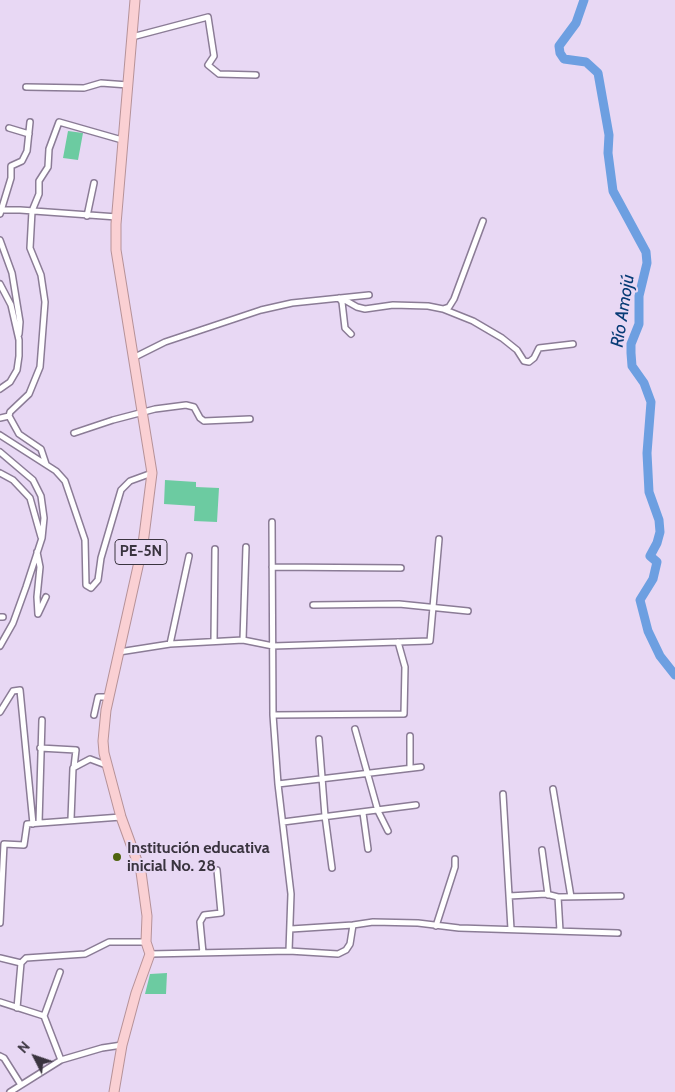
<!DOCTYPE html>
<meta charset="utf-8">
<style>
body{margin:0}
#map{position:relative;width:675px;height:1092px;overflow:hidden;background:#e8d8f4;font-family:Cabin,sans-serif}
canvas{display:block}
.north{position:absolute;left:10px;top:1032px;width:50px;height:50px;-webkit-text-stroke:4px #e8d8f4;paint-order:stroke;rotate:311deg;font-size:14px;font-weight:700;line-height:20px;text-align:center;color:#3a343f}
.north::after{content:'';display:block;margin:auto;width:18px;height:22px;background:#3a343f;clip-path:polygon(50% 0,100% 100%,50% 72%,0 100%)}
</style>
<div id="map">
<canvas width="675" height="1092"></canvas>
<div class="north">N</div>
</div>
<script>
const ctx = document.querySelector('canvas').getContext('2d');
ctx.lineJoin = 'round';
function fill(path, color) {
  ctx.fillStyle = color;
  ctx.fill(path, 'evenodd');
}
function poly(rows) {
  const path = new Path2D();
  for (const r of rows) {
    path.moveTo(r[0], r[1]);
    for (let i = 2; i < r.length; i += 2) path.lineTo(r[i], r[i + 1]);
  }
  return path;
}
function trace(path, color, width, dash) {
  ctx.strokeStyle = color;
  ctx.lineWidth = width;
  ctx.lineCap = dash ? 'butt' : 'round';
  ctx.setLineDash(dash || []);
  ctx.stroke(path);
}
function write(font, color, halo, rows, align = 'center') {
  ctx.font = font + ' Cabin,sans-serif';
  ctx.lineWidth = 4;
  ctx.setLineDash([]);
  ctx.textBaseline = 'middle';
  ctx.strokeStyle = halo;
  ctx.fillStyle = color;
  for (const [text, x, y, turn = 0] of rows) {
    ctx.save();
    ctx.translate(x, y);
    ctx.rotate((+turn || 0) * Math.PI / 180);
    ctx.textAlign = isNaN(turn) ? turn : align;
    if (halo) ctx.strokeText(text, 0, 0);
    ctx.fillText(text, 0, 0);
    ctx.restore();
  }
}
fill(poly([
 [68,131,83,133,78,160,63,158],
 [165,480,196,482,196,487,219,488,217,522,194,521,195,506,164,504],
 [167,973,166,994,145,994,150,974]
]), '#6ccba1');
trace(poly([
 [584,0,576,23,559,46,560,53,564,59,586,62,598,73,609,135,608,153,613,191,646,252,647,263,639,296,639,324,631,344,631,353,632,366,644,383,651,402,647,453,649,492,659,520,660,532,657,543,650,556,657,562,653,579,640,600,648,631,660,656,675,675]
]), '#6d9fe1', 9);
const minor = poly([
 [132,37,208,17,214,56,208,65,219,74,256,75],
 [26,87,84,88,101,83,128,85],
 [9,128,29,134],
 [1,210,20,210,117,217],
 [0,214,11,178,11,166,22,161,27,151,30,122],
 [87,216,94,183],
 [0,240,12,273,20,322,19,334],
 [0,284,11,305,19,340,19,356,17,370,10,382,0,389],
 [339,298,342,302,345,328,351,334],
 [343,299,357,307,365,309,393,305,428,306,443,309,473,321,502,338,517,350,524,361,529,362,534,358,539,348,573,344],
 [443,309,449,307,454,299,483,221],
 [135,357,165,342,261,310,292,303,369,295],
 [0,418,9,416],
 [74,433,113,420,155,409,186,405,194,407,200,418,204,421,250,419],
 [0,435,56,471,65,481,85,540,86,585,91,588,98,580,101,558,121,490,130,481,152,473],
 [0,452,33,480,41,496,44,518,42,538,26,587,13,623,0,646],
 [46,464,41,449,19,434,9,416,10,412,29,394,40,367,45,302,41,275,30,248,32,211,39,194,39,181,48,167,49,149,59,122,122,140],
 [0,473,13,480,30,498,41,537],
 [272,522,273,715,278,784,291,894,289,951],
 [37,552,40,567,37,597,38,614,46,597],
 [272,567,401,568],
 [313,605,399,604,468,611],
 [0,617,3,617],
 [243,640,246,547],
 [214,641,215,549],
 [170,644,189,556],
 [119,652,170,644,243,640,273,646,430,641,439,539],
 [0,712,13,691,20,690,33,824],
 [94,715,98,697,108,697],
 [273,715,404,714,405,667,398,642],
 [355,729,378,811,388,831],
 [319,739,325,816,332,868],
 [40,748,76,750,74,767],
 [410,768,410,736],
 [278,784,421,767],
 [553,789,571,897],
 [503,794,511,929],
 [363,813,368,849],
 [71,819,73,768,90,759,106,765],
 [283,822,416,805],
 [39,823,42,720],
 [542,850,548,895],
 [509,896,546,894,558,897],
 [0,923,4,844,24,845,27,824,121,817],
 [436,926,455,867,455,859],
 [291,929,353,925],
 [560,931,558,897,621,896],
 [203,953,200,922,204,915,221,913,217,870],
 [150,954,289,951,338,954,346,950,350,944,353,925,373,922,418,923,459,928,618,933],
 [0,958,21,963,17,1008],
 [21,963,26,958,85,954,109,942,146,942],
 [0,1002,44,1016,61,1060],
 [44,1016,60,972],
 [0,1056,4,1058,21,1085],
 [10,1092,61,1060,102,1048,122,1045]
]);
const trunk = poly([
 [114,1092,122,1045,136,993,150,954,146,942,147,916,141,872,121,817,104,753,103,741,106,710,143,544,152,473,116,250,116,224,135,0]
]);
trace(minor, '#8b7c96', 8);
trace(trunk, '#b69298', 11);
trace(minor, '#fff', 5);
trace(trunk, '#fad0d3', 9);
for (const [x, y, r, color] of [
 [117,857,5,"#4f630e"]
]) {
  const dot = new Path2D();
  dot.arc(x, y, r, 0, 2 * Math.PI);
  ctx.fillStyle = color;
  ctx.fill(dot);
  trace(dot, '#e8d8f4', 2);
}
for (const [x, y, w] of [
 [141,552,52]
]) {
  const box = new Path2D();
  box.roundRect(x - w / 2, y - 12.5, w, 25, 4);
  ctx.fillStyle = '#e8d8f4';
  ctx.fill(box);
  trace(box, '#3a343f', 1);
}
write('bold 15px', '#3a343f', null, [
 ["PE-5N",141,552]
]);
write('bold 16px', '#3a343f', '#e8d8f4', [
 ["Institución educativa",127,848],
 ["inicial No. 28",127,866]
], 'left');
write('italic 18px', '#073b76', '#e8d8f4', [
 ["Río Amojú",623,311,-81]
]);
</script>
